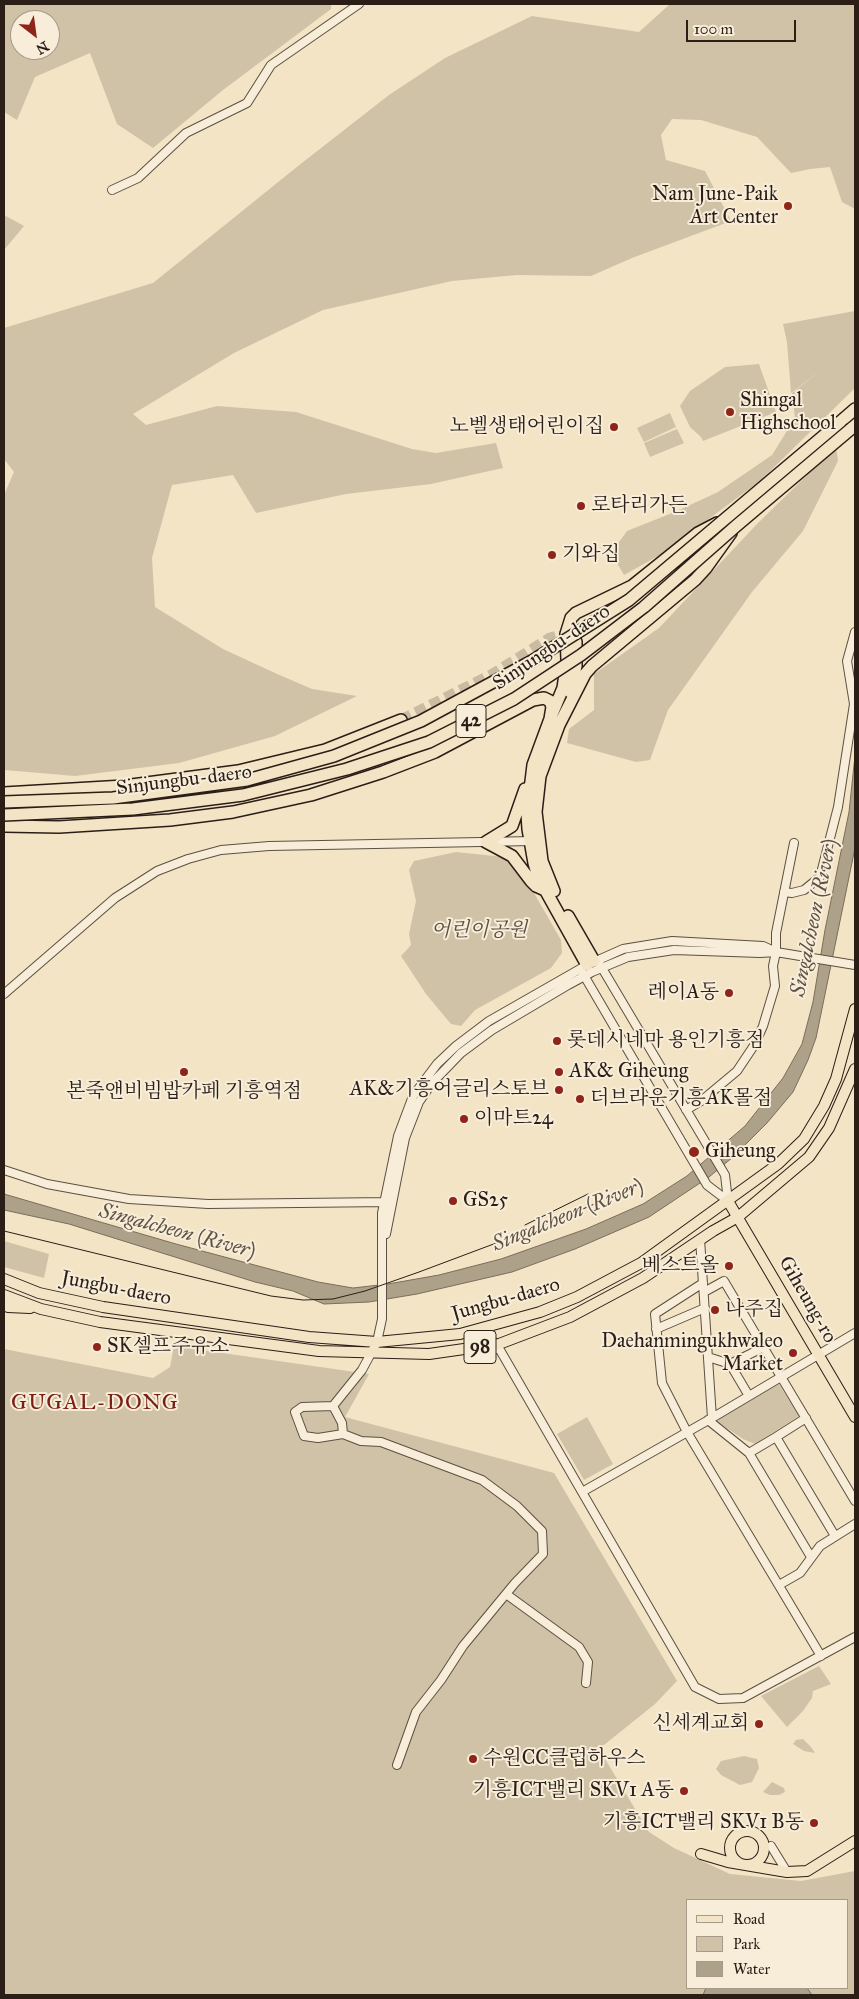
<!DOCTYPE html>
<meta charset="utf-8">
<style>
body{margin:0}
#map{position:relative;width:859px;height:1999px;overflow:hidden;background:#f2e4c5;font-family:"IM FELL Great Primer",serif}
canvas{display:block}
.frame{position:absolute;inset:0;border:5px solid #2a1e17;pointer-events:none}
.legend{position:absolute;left:686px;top:1899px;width:162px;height:90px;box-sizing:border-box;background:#f7edd9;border:1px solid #a59a8b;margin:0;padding:6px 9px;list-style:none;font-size:15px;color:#2a1e17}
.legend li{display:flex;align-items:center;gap:10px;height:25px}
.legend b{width:25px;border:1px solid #a59a8b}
.north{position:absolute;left:10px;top:10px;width:50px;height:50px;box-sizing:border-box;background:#f7edd9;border:1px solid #a59a8b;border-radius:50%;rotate:150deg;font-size:14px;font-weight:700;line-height:20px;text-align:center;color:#2a1e17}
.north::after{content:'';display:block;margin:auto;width:18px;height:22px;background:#8f2418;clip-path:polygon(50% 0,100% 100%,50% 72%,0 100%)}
.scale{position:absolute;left:686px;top:20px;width:110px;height:22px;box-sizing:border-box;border:2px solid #2a1e17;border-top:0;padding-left:6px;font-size:15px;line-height:18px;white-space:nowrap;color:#2a1e17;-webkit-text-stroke:4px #f7edd9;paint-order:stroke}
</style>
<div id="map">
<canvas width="859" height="1999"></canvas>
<div class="frame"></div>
<ul class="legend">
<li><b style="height:6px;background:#f2e4c5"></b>Road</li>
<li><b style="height:14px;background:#d0c2a7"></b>Park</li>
<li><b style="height:14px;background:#aea18a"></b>Water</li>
</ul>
<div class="north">N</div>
<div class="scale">100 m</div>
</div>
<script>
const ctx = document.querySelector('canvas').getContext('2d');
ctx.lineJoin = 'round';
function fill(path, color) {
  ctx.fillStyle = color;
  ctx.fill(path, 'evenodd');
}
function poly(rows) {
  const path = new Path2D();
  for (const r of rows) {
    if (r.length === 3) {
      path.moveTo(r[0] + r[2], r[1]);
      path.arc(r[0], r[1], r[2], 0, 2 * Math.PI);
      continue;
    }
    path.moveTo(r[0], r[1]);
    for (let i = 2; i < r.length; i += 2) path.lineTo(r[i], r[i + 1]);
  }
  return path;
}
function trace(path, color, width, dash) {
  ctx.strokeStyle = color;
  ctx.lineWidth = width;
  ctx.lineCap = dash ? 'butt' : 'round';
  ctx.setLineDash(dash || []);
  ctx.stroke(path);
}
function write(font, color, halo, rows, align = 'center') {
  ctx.font = font + ' "IM FELL Great Primer","Noto Serif KR",serif';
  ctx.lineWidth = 4;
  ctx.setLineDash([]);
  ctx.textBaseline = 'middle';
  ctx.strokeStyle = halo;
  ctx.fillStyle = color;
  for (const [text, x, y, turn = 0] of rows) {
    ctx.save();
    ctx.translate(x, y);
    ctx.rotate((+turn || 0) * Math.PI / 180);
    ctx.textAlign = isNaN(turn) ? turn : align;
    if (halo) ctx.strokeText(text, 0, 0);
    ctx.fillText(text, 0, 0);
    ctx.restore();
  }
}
fill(poly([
 [4,4,331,4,331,9,223,90,153,148,117,124,90,53,35,77,17,120,4,112],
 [20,20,50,20,50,50,20,50],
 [670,4,855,4,855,209,842,202,830,167,810,169,791,173,757,137,701,120,672,119,661,135,666,160,705,171,731,221,632,258,591,276,517,275,452,281,323,310,234,353,133,414,146,425,217,406,296,412,412,449,436,453,496,443,503,468,431,484,346,494,256,513,233,475,172,485,152,558,155,607,223,649,275,673,312,689,357,696,275,736,179,763,75,776,4,770,4,495,14,472,4,459,4,328,153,283,298,166,389,95,445,58,532,16,639,32],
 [4,215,24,226,4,250],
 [855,311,855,388,760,481,660,555,624,575,611,553,627,531,677,511,718,492,772,455,795,418,792,393,822,369,791,393,787,342,783,324],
 [759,364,776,412,703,441,701,437,690,427,680,406,690,391,725,367],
 [670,413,676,427,644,442,637,428],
 [677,429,684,443,650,457,644,443],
 [836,447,838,461,803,531,752,592,668,710,650,760,636,762,567,743,569,729,594,710,594,674,659,628,758,523],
 [456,852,504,857,518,865,561,940,562,953,551,968,475,1010,461,1026,451,1024,426,994,401,956,411,945,409,934,416,901,409,870,414,861],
 [4,1241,49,1254,44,1278,4,1267],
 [174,1346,369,1374,345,1417,554,1473,677,1681,655,1704,599,1749,649,1832,674,1848,730,1874,801,1881,855,1871,855,1995,4,1995,4,1349,153,1378,170,1367],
 [688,1900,848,1900,848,1988,688,1988],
 [779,1384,799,1416,755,1444,743,1439,716,1421],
 [587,1417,613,1464,584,1480,557,1434],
 [819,1666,831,1684,813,1691,812,1698,803,1711,787,1727,761,1696],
 [803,1739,811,1747,815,1753,804,1751,793,1744,796,1740],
 [744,1756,757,1759,759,1768,752,1782,740,1785,721,1775,716,1769,721,1761],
 [772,1782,784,1788,785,1792,779,1795,770,1795,763,1792]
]), '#d0c2a7');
const water = poly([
 [855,756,855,848,816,1038,808,1060,793,1092,767,1123,733,1157,709,1177,649,1217,575,1249,512,1272,417,1294,369,1302,324,1304,293,1291,255,1282,69,1224,4,1210,4,1194,176,1244,318,1282,353,1288,388,1284,439,1275,501,1259,586,1229,643,1204,687,1176,745,1126,783,1078,802,1044,813,1002,825,930,849,812,855,756],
 [706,1988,807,1988,812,1995,703,1995,706,1988]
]);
fill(water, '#aea18a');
trace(water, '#796d5c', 1);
trace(poly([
 [401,720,493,674,550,638,566,634]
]), '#cabca2', 11, [11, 5.5]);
const minor = poly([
 [112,190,138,178,186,133,247,103,271,65,359,4],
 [784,892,792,893,804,890,820,877,838,807,854,704,847,661,855,632],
 [582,972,707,1185,728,1201,725,1175,599,963],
 [4,994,115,898,157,871,188,859,221,850,269,846,534,841],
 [686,1110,701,1101,737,1071,755,1044,763,1026,775,986,773,966,776,952,776,933,794,843],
 [4,1170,47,1184,129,1199,208,1204,389,1202],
 [386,1234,405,1138,419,1102,432,1083,461,1053,492,1030,568,985,592,972,628,957,674,950,760,953,776,952,855,965],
 [700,1239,712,1418,855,1333],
 [703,1283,655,1314,662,1383,687,1432,821,1656],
 [704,1292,724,1281,855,1501],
 [656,1329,705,1308],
 [489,1347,500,1350,582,1492,712,1418],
 [708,1357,730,1364],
 [749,1396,730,1364,764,1347],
 [333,1406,342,1423,343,1434,318,1438,304,1436,295,1412,302,1407,333,1406,362,1370,377,1342,382,1319,382,1213,398,1136,413,1096,437,1064,456,1046,489,1021,587,965,623,949,672,941,763,946,776,952],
 [806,1418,776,1437,835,1536],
 [708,1420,749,1453,776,1437],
 [343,1434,361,1441,381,1442,482,1480,517,1506,542,1531,543,1554,515,1583,463,1646,441,1680,416,1712,397,1765],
 [749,1453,811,1557],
 [582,1492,695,1687,719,1699,743,1698,855,1637],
 [779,1585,800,1573,820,1546,855,1524],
 [506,1594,579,1647,588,1662,586,1683],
 [771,1846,787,1872]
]);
const major = poly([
 [728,1201,855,1417],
 [4,1279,39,1293,103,1307,309,1337,377,1342,460,1334,540,1312,577,1297,641,1263,778,1164,804,1139,824,1106,836,1079,855,1009],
 [4,1295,41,1309,100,1322,319,1351,429,1354,499,1344,570,1317,643,1278,713,1231,738,1217,809,1157,829,1128,855,1069],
 [4,1305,8,1307,30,1308],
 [747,1848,17],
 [701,1854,728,1862,769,1869,787,1872,807,1871,855,1841]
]);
const highway = poly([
 [840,422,855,409],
 [566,634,573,635,576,642,576,666,570,692],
 [525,789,512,826,486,842,512,856,531,881,536,886,545,890],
 [4,793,124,786,238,771,325,750,401,720],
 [4,826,59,827,170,820,233,812,311,795,383,772,435,752,533,700,544,698,550,701,552,707,550,719],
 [554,891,542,861,536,812,540,776,559,725,585,674,592,666,695,580,706,568,731,533],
 [568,916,594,961],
 [587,965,538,877,534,863,528,829,527,814,533,765,550,719,563,688,567,660,566,634,571,618,576,613,632,586,698,533,717,523]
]);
trace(minor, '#5c5042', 10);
trace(major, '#2a1e17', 12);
trace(highway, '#2a1e17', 14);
trace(minor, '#f7edd9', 8);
trace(major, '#f2e4c5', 10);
trace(highway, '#f2e4c5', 11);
trace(poly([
 [525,1225,588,1194],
 [4,1231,271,1296,303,1300,333,1299,365,1291,419,1272,547,1224,597,1203]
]), '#2a1e17', 1);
const highwayBridge = poly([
 [4,802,113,798,247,780,334,756,421,721,532,661,629,600,840,422],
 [4,815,133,809,243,795,347,769,429,742,514,699,581,655,644,607,736,526,852,428]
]);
trace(highwayBridge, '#2a1e17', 14, []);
trace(highwayBridge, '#f2e4c5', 11);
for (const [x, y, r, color] of [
 [788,206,5,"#8f2418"],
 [730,412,5,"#8f2418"],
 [614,427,5,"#8f2418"],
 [581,506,5,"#8f2418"],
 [552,555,5,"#8f2418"],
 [729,993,5,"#8f2418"],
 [557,1041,5,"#8f2418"],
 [184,1072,5,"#8f2418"],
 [559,1072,5,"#8f2418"],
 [559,1090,5,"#8f2418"],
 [580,1099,5,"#8f2418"],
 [464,1119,5,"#8f2418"],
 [694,1152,6,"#8f2418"],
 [453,1201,5,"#8f2418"],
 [729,1266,5,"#8f2418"],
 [715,1310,5,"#8f2418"],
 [97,1347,5,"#8f2418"],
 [793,1353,5,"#8f2418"],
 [759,1724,5,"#8f2418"],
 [473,1759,5,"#8f2418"],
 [684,1791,5,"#8f2418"],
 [814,1823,5,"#8f2418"]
]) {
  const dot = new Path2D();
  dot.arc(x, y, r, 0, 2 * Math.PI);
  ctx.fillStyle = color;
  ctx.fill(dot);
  trace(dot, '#f7edd9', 2);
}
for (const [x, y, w] of [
 [471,721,30],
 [480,1347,32]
]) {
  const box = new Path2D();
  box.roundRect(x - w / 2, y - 16.5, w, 33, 4);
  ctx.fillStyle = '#f7edd9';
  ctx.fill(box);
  trace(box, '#2a1e17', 1);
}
write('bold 19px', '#2a1e17', null, [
 ["42",471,721],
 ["98",480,1347]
]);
write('20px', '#2a1e17', '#f7edd9', [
 ["Nam June-Paik",778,195,"right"],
 ["Art Center",778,218,"right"],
 ["Shingal",740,401],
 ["Highschool",740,424],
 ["노벨생태어린이집",604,427,"right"],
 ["로타리가든",591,506],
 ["기와집",562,555],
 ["레이A동",719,993,"right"],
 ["롯데시네마 용인기흥점",567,1041],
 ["AK& Giheung",569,1072],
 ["AK&기흥어글리스토브",549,1090,"right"],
 ["본죽앤비빔밥카페 기흥역점",184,1092,"center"],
 ["더브라운기흥AK몰점",590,1099],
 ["이마트24",474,1119],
 ["Giheung",705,1152],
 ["GS25",463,1201],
 ["베스트올",719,1266,"right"],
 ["나주집",725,1310],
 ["Daehanmingukhwaleo",783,1342,"right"],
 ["Market",783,1365,"right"],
 ["SK셀프주유소",107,1347],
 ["신세계교회",749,1724,"right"],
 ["수원CC클럽하우스",483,1759],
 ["기흥ICT밸리 SKV1 A동",674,1791,"right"],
 ["기흥ICT밸리 SKV1 B동",804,1823,"right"]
], 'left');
write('20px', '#2a1e17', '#f7edd9', [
 ["Sinjungbu-daero",552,648,-34],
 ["Sinjungbu-daero",184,781,-7],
 ["Jungbu-daero",116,1289,11],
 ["Jungbu-daero",506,1300,-16],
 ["Giheung-ro",807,1300,60]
]);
write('italic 20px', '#5c4f42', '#f7edd9', [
 ["어린이공원",479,931]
]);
write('italic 21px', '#5f5245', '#f7edd9', [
 ["Singalcheon (River)",815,918,-78],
 ["Singalcheon (River)",568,1216,-22],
 ["Singalcheon (River)",177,1232,15]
]);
ctx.letterSpacing = '1px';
write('22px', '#7a1f14', '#f7edd9', [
 ["GUGAL-DONG",95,1404]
]);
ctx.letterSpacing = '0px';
</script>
